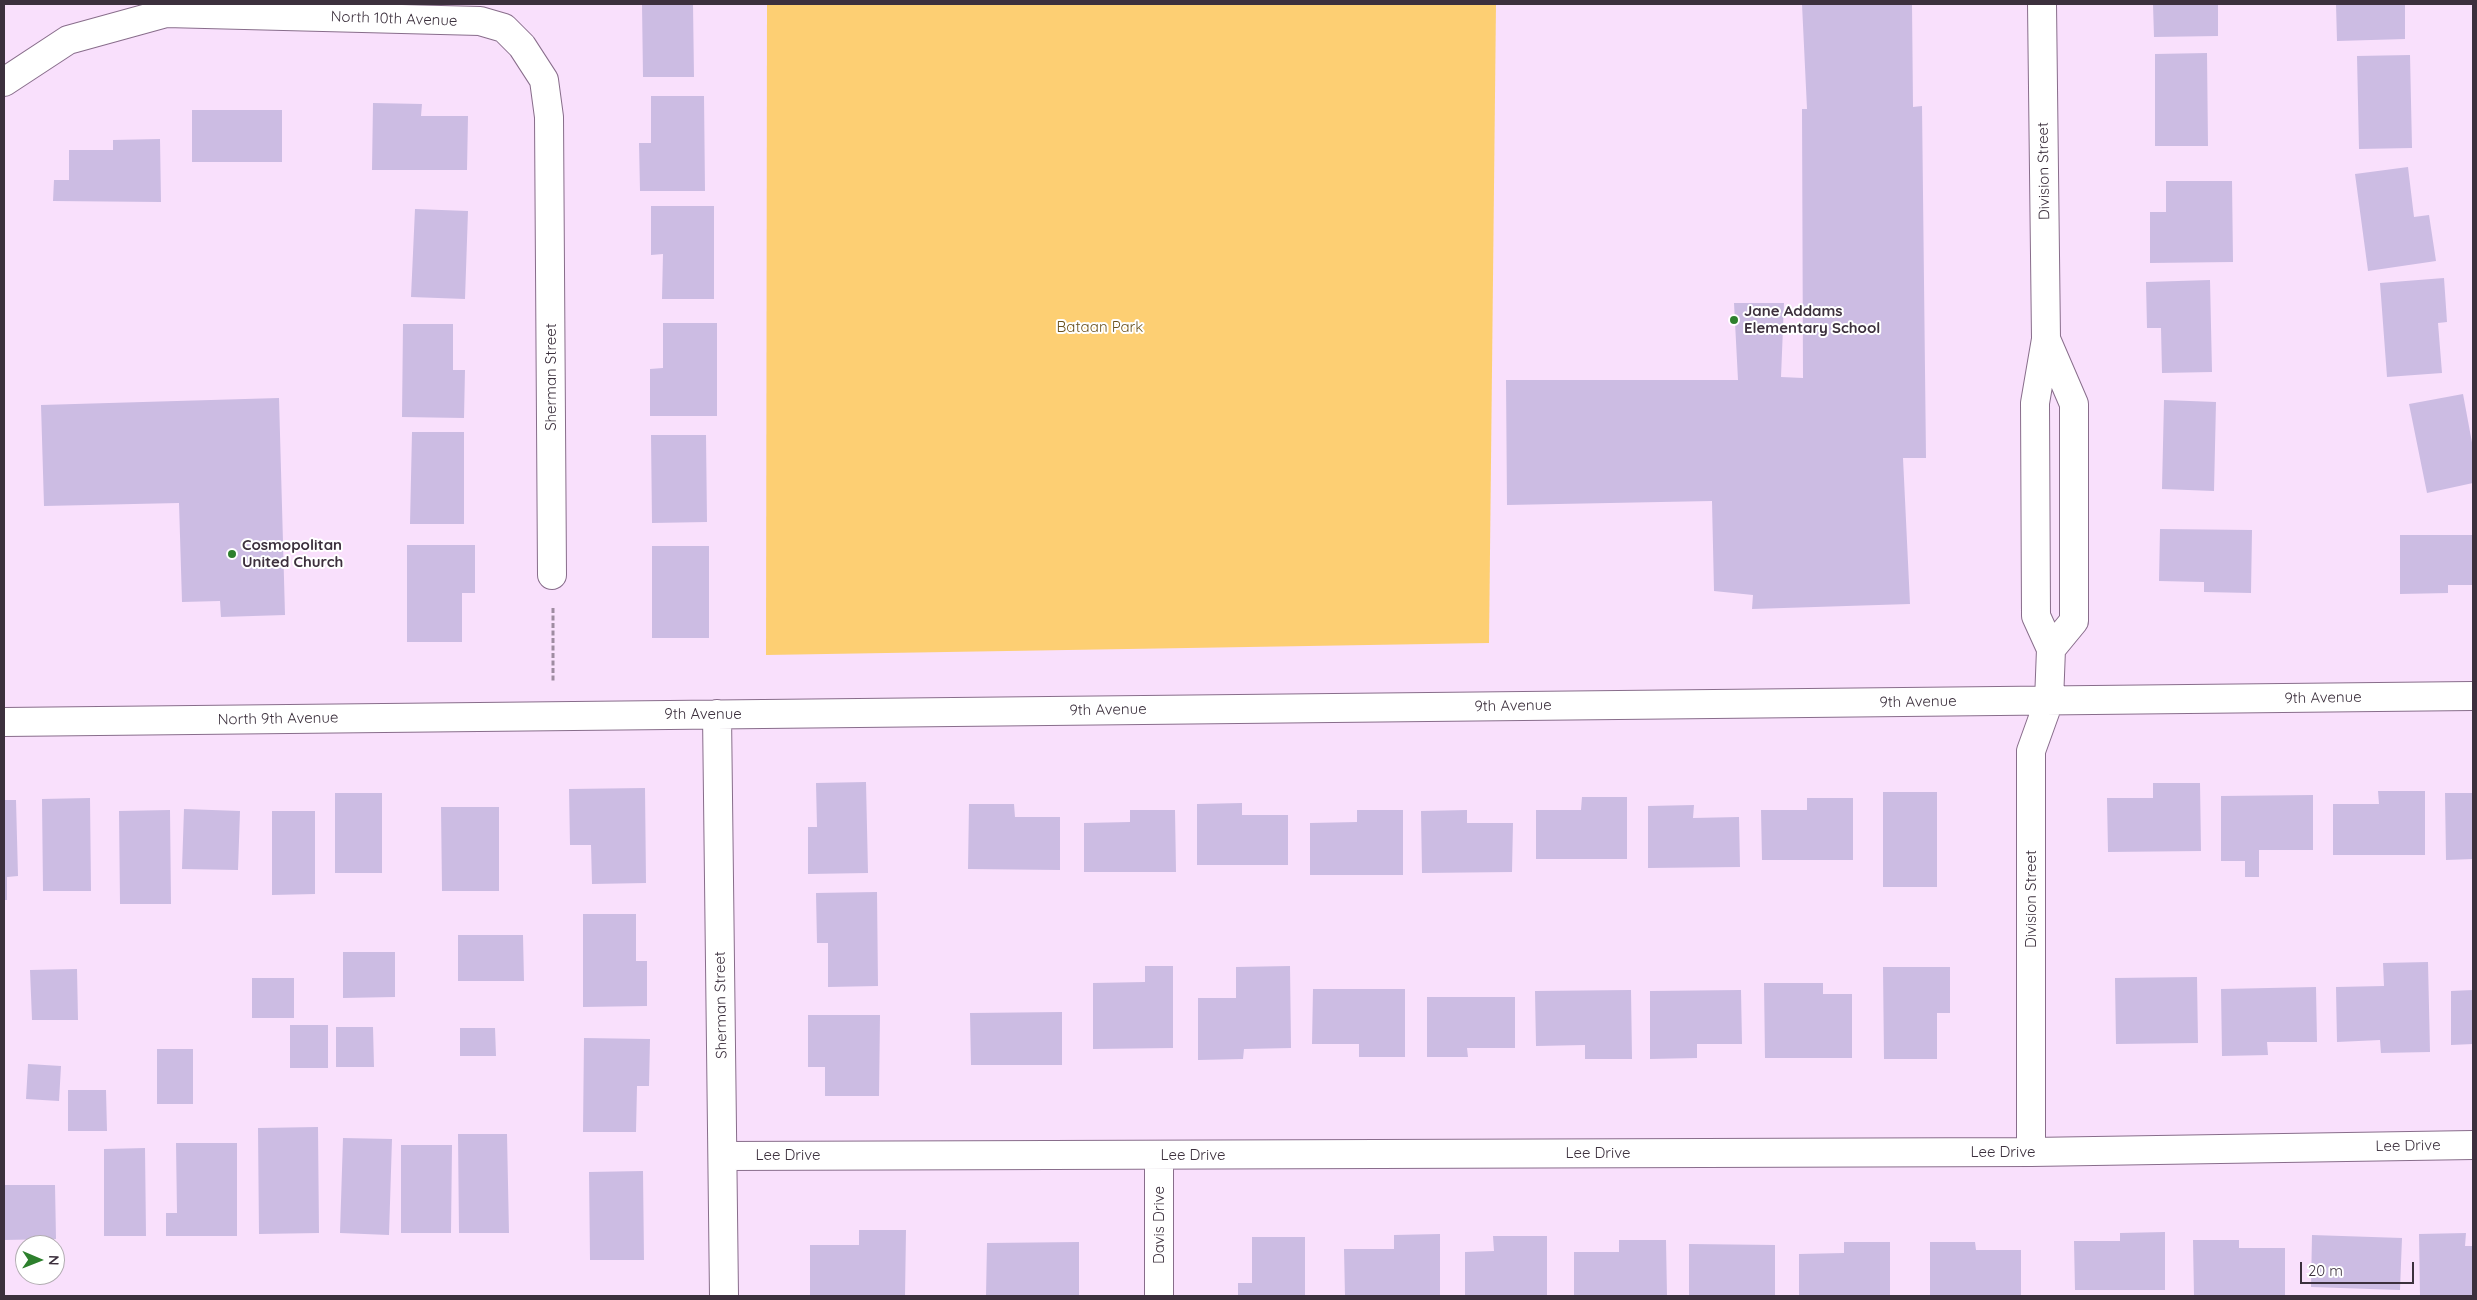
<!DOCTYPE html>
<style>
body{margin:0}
#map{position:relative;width:2477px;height:1300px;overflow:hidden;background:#f9e0fc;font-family:Quicksand,sans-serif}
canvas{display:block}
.frame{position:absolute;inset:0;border:5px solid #3c303d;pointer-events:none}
.north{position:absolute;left:15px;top:1235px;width:50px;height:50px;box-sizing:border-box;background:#fff;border:1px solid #b1acb1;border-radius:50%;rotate:91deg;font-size:14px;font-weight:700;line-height:20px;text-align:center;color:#3c303d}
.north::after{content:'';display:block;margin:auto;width:18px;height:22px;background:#2d802d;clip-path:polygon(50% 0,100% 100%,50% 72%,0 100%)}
.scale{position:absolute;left:2300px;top:1262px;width:114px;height:22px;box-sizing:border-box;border:2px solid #3c303d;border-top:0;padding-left:6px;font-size:15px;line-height:18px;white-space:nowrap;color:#3c303d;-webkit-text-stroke:4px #fff;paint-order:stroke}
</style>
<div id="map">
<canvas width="2477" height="1300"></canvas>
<div class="frame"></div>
<div class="north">N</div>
<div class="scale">20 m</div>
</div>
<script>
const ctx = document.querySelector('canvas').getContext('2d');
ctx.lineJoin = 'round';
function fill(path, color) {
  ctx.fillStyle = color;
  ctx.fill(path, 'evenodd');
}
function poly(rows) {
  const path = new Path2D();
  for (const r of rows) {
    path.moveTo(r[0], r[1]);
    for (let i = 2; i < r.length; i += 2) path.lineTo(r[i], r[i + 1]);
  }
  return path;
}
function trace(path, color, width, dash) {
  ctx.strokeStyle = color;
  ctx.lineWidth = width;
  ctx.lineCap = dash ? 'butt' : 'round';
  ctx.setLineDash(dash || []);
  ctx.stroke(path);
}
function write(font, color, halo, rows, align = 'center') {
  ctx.font = font + ' Quicksand,sans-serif';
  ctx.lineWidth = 4;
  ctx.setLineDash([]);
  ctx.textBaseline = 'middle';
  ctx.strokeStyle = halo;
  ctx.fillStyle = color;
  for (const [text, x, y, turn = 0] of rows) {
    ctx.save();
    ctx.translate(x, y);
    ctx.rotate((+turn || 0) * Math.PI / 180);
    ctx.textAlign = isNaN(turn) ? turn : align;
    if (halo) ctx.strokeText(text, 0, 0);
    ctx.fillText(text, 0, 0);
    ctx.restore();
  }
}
fill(poly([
 [767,4,1496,4,1489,643,766,655]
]), '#fdcf73');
fill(poly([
 [642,4,693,4,694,77,643,77],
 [1802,4,1912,4,1913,107,1922,106,1926,458,1903,458,1910,604,1752,609,1753,595,1714,591,1712,501,1507,505,1506,380,1738,380,1734,303,1784,303,1781,377,1803,378,1802,109,1807,109],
 [2153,4,2218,4,2218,36,2154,37],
 [2336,4,2405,4,2405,39,2337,41],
 [2207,53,2208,146,2155,146,2155,54],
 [2410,55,2412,148,2359,149,2357,56],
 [651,96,704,96,705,191,640,191,639,143,651,143],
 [373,103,422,104,421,116,468,116,467,170,372,170],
 [192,110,282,110,282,162,192,162],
 [160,139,161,202,53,201,54,180,69,180,69,150,113,150,113,140],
 [2408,167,2414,217,2429,215,2436,261,2368,271,2355,174],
 [2166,181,2232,181,2233,262,2150,263,2150,212,2166,212],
 [651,206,714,206,714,299,662,299,663,254,651,255],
 [415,209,468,211,465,299,411,297],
 [2444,278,2447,322,2438,323,2442,373,2387,377,2380,283],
 [2210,280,2212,372,2162,373,2161,328,2147,328,2146,282],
 [663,323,717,323,717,416,650,416,650,369,663,368],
 [403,324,453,324,453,370,465,370,464,418,402,417],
 [2463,394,2473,448,2473,483,2427,493,2409,404],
 [279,398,285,615,221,617,220,601,182,602,179,503,44,506,41,405],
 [2164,400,2216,402,2214,491,2162,489],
 [412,432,464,432,464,524,410,524],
 [651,435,706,435,707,522,652,523],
 [2160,529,2252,530,2251,593,2204,592,2204,582,2159,581],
 [2400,535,2473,535,2473,585,2448,585,2448,593,2400,594],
 [407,545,475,545,475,593,462,593,462,642,407,642],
 [652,546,709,546,709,638,652,638],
 [866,782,868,873,808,874,808,827,817,827,816,783],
 [2153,783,2200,783,2201,851,2108,852,2107,798,2153,798],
 [645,788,646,883,592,884,591,845,570,845,569,789],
 [2378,791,2425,791,2425,855,2333,855,2333,804,2379,804],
 [1883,792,1937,792,1937,887,1883,887],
 [335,793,382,793,382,873,335,873],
 [2445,793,2473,793,2473,859,2446,860],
 [2313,795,2313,850,2259,850,2259,877,2245,877,2245,861,2221,861,2221,796],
 [1582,797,1627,797,1627,859,1536,859,1536,810,1581,810],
 [90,798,91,891,43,891,42,799],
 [1807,798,1853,798,1853,860,1762,860,1761,810,1807,810],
 [4,800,16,800,18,876,7,877,7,900,4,900],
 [1242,803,1242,815,1288,815,1288,865,1197,865,1197,804],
 [969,804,1014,804,1015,817,1060,817,1060,870,968,869],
 [1694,805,1693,818,1739,817,1740,867,1648,868,1648,806],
 [441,807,499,807,499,891,442,891],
 [184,809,240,811,238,870,182,869],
 [170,810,171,904,120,904,119,811],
 [1130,810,1175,810,1176,872,1084,872,1084,823,1130,822],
 [1357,810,1403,810,1403,875,1310,875,1310,823,1357,822],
 [1467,810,1467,823,1513,823,1512,872,1422,873,1421,811],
 [272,811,315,811,315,894,272,895],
 [877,892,878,986,828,987,828,943,817,943,816,893],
 [583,914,636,914,636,961,647,961,647,1006,583,1007],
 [458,935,523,935,524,981,458,981],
 [343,952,395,952,395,997,343,998],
 [2428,962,2430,1052,2381,1053,2380,1040,2337,1042,2336,987,2384,986,2383,963],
 [1145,966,1173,966,1173,1048,1093,1049,1093,983,1145,982],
 [1290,966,1291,1048,1244,1049,1243,1059,1198,1060,1198,998,1236,998,1236,967],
 [1883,967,1950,967,1950,1013,1937,1013,1937,1059,1884,1059],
 [77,969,78,1020,32,1020,30,970],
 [2197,977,2198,1043,2116,1044,2115,978],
 [252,978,294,978,294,1018,252,1018],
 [1764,983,1823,983,1823,994,1852,994,1852,1058,1765,1058],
 [2316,987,2317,1042,2267,1042,2268,1055,2222,1056,2221,989],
 [1313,989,1405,989,1405,1057,1359,1057,1359,1044,1312,1044],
 [1631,990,1632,1059,1585,1059,1585,1045,1536,1046,1535,991],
 [1741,990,1742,1044,1697,1044,1697,1058,1650,1059,1650,991],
 [2473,990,2473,1044,2451,1045,2451,991],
 [1427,997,1515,997,1515,1048,1467,1048,1468,1057,1427,1057],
 [1062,1012,1062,1065,971,1065,970,1013],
 [808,1015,880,1015,879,1096,825,1096,825,1067,808,1067],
 [290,1025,328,1025,328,1068,290,1068],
 [336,1027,373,1027,374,1067,336,1067],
 [460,1028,495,1028,496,1056,460,1056],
 [584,1038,650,1039,649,1086,637,1086,636,1132,583,1132],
 [157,1049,193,1049,193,1104,157,1104],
 [28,1064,61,1066,59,1101,26,1099],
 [68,1090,106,1090,107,1131,68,1131],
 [318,1127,319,1233,259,1234,258,1128],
 [458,1134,507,1134,509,1233,459,1233],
 [343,1138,392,1139,389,1235,340,1233],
 [176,1143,237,1143,237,1236,166,1236,166,1213,177,1213],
 [401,1145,452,1145,451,1233,401,1233],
 [145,1148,146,1236,104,1236,104,1149],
 [643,1171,644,1260,590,1260,589,1172],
 [4,1185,55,1185,56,1239,4,1240],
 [859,1230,906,1230,905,1296,810,1296,810,1245,859,1245],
 [2165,1232,2165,1290,2075,1290,2074,1241,2120,1241,2120,1233],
 [2466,1233,2465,1246,2473,1246,2473,1296,2420,1296,2419,1234],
 [1440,1234,1440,1296,1345,1296,1344,1249,1394,1249,1394,1235],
 [2312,1235,2402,1238,2400,1290,2311,1287],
 [1493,1236,1547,1236,1547,1296,1465,1296,1465,1252,1494,1251],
 [1252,1237,1305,1237,1305,1296,1238,1296,1238,1283,1252,1283],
 [1619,1240,1666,1240,1667,1296,1574,1296,1574,1252,1619,1252],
 [2193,1240,2239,1240,2239,1248,2285,1248,2285,1296,2194,1296],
 [1079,1242,1079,1296,986,1296,987,1243],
 [1844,1242,1890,1242,1890,1296,1799,1296,1799,1254,1844,1253],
 [1930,1242,1975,1242,1976,1250,2021,1250,2021,1296,1930,1296],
 [1689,1244,1775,1245,1775,1296,1689,1296]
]), '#ccbce3');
const minor = poly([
 [4,82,68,40,166,13,480,21,504,28,522,46,544,80,549,117,552,575],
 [2046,339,2074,404,2074,621,2051,649],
 [717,714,724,1296],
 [4,722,2473,696],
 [2031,1152,2031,751,2049,701,2051,649,2036,616,2035,403,2046,339,2042,4],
 [723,1156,2031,1152,2473,1145],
 [1159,1296,1159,1155]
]);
trace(minor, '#886d8b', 30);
trace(poly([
 [553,608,553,682]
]), '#9f8ca1', 3, [5, 2.5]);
trace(minor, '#fff', 28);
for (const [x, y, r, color] of [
 [1734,320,5,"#2d802d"],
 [232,554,5,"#2d802d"]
]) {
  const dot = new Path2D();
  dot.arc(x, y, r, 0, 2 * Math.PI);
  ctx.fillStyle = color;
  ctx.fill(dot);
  trace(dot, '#fff', 2);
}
write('15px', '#3c303d', '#fff', [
 ["North 10th Avenue",394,19,2],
 ["Division Street",2044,171,-91],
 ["Sherman Street",551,377,-90],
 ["9th Avenue",2323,698,-1],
 ["9th Avenue",1918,702,-1],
 ["9th Avenue",1513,706,-1],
 ["9th Avenue",1108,710,-1],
 ["9th Avenue",703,714],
 ["North 9th Avenue",278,719,-1],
 ["Division Street",2031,899,-90],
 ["Sherman Street",721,1005,-91],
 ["Lee Drive",2408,1146,-1],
 ["Lee Drive",2003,1152],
 ["Lee Drive",1598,1153],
 ["Lee Drive",788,1155],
 ["Lee Drive",1193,1155],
 ["Davis Drive",1159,1225,-90]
]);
write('bold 15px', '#3c303d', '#fff', [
 ["Jane Addams",1744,311],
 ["Elementary School",1744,328],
 ["Cosmopolitan",242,545],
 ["United Church",242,562]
], 'left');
write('15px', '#6a521e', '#fff', [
 ["Bataan Park",1100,327]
]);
</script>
